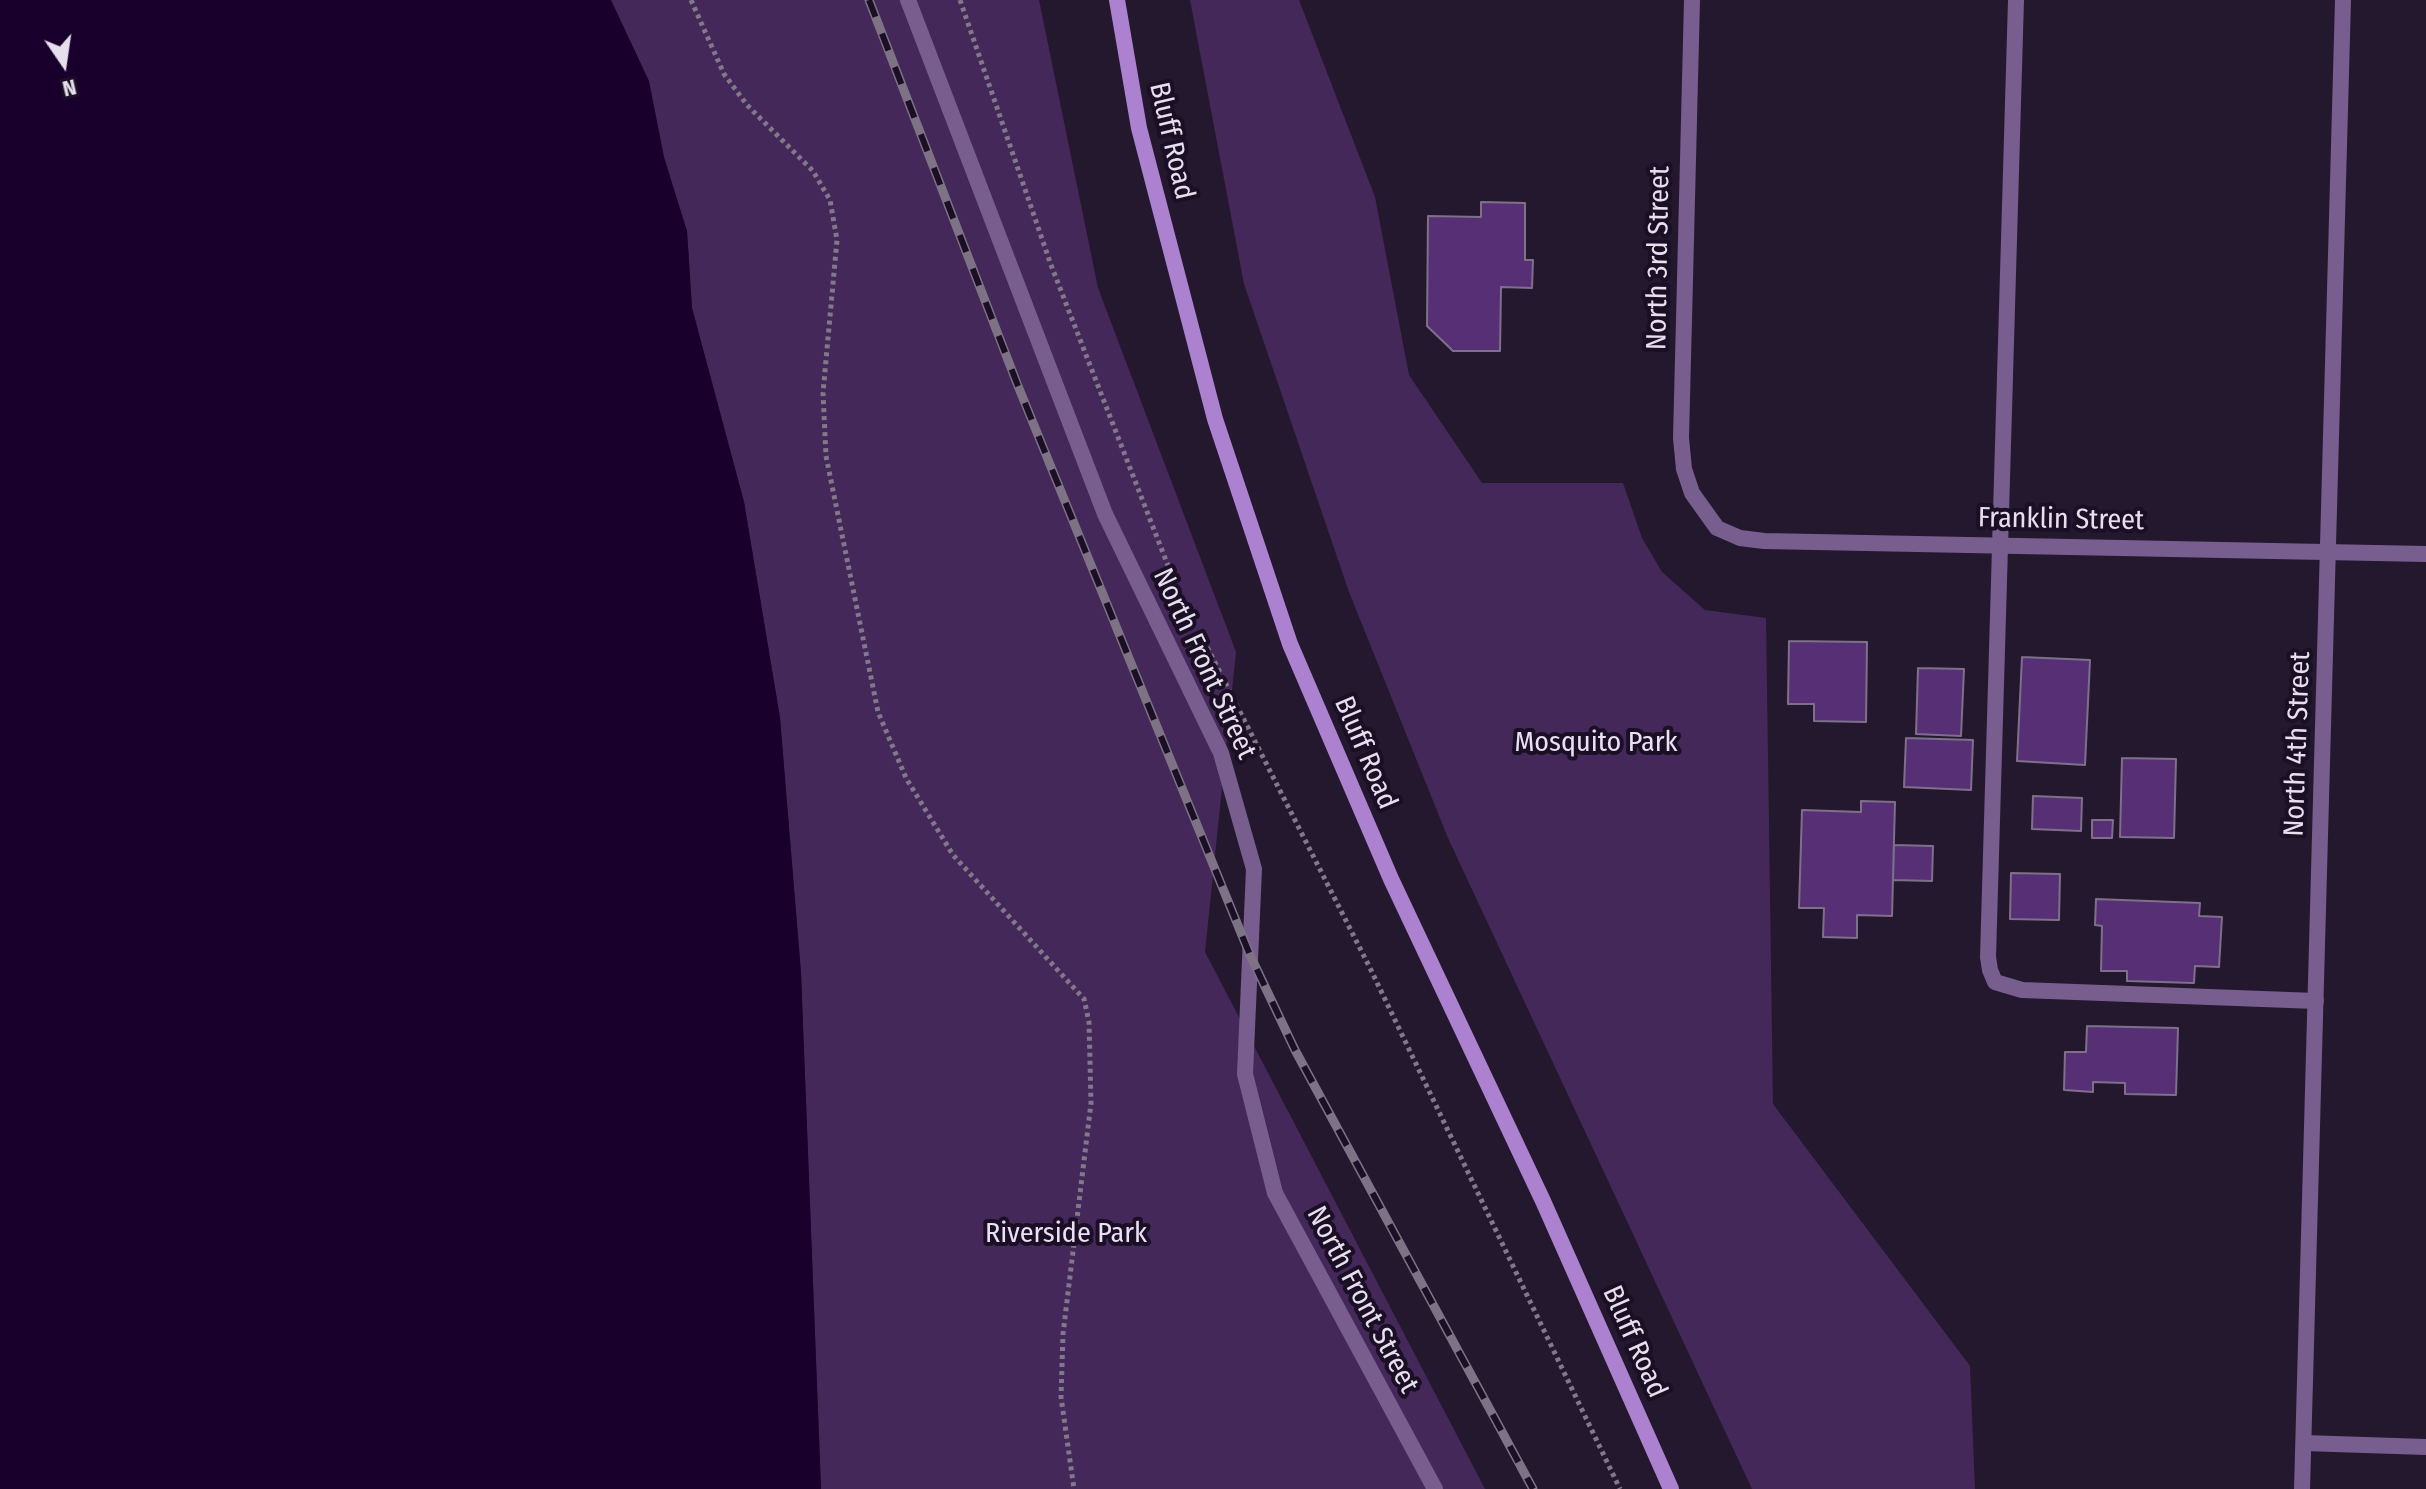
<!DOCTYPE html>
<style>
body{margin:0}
#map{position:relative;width:2426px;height:1489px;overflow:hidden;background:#24182e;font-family:"Fira Sans Condensed",sans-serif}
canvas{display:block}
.north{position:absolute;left:24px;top:24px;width:80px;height:80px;-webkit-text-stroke:6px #1a0f24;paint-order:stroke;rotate:167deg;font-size:22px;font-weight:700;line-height:32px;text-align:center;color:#e6dfed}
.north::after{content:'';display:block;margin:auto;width:28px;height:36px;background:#e6dfed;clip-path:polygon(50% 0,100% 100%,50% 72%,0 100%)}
</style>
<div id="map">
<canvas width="2426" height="1489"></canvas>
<div class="north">N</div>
</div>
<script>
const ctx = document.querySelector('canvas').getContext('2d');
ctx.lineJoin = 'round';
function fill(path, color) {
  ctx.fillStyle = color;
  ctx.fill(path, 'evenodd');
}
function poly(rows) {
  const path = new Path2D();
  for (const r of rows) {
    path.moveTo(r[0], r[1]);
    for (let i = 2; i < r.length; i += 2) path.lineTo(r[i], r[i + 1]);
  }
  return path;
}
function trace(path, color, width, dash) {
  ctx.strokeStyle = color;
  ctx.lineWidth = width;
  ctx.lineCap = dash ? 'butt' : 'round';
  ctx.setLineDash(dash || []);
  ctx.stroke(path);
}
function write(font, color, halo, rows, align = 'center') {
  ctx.font = font + ' "Fira Sans Condensed",sans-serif';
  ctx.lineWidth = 8;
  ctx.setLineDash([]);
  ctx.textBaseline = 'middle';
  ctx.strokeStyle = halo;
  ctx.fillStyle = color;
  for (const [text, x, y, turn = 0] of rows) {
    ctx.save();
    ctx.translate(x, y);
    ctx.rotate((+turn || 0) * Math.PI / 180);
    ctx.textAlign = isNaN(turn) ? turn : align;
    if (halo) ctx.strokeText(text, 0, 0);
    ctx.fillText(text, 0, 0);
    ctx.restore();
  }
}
fill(poly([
 [611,0,1039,0,1098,288,1236,652,1205,952,1485,1489,821,1489,801,973,780,718,744,502,692,308,687,231],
 [1190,0,1299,0,1375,197,1409,375,1482,483,1623,483,1642,538,1662,572,1705,610,1766,618,1773,1104,1970,1366,1975,1489,1752,1489,1448,838,1349,592,1244,284]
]), '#442859');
fill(poly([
 [0,0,611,0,649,81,664,157,687,231,692,308,744,502,780,718,801,973,821,1489,0,1489]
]), '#19002c');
const building = poly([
 [1481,202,1525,203,1525,260,1533,260,1532,288,1501,287,1500,351,1453,351,1427,326,1428,216,1481,217,1481,202],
 [1789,641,1867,642,1866,722,1814,721,1814,704,1788,704,1789,641],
 [2022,657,2090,660,2085,765,2017,761,2022,657],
 [1918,668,1964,669,1961,736,1916,734,1918,668],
 [1906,738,1973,740,1971,790,1904,787,1906,738],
 [2122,758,2176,759,2174,838,2120,837,2122,758],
 [2033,796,2082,798,2081,831,2032,829,2033,796],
 [1861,801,1895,802,1892,916,1857,915,1857,938,1823,937,1824,908,1799,908,1802,810,1861,812,1861,801],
 [2092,820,2113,820,2112,838,2092,838,2092,820],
 [1894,845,1933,846,1932,881,1893,880,1894,845],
 [2011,873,2060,874,2059,920,2010,919,2011,873],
 [2096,899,2200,903,2199,916,2222,917,2219,967,2195,966,2194,983,2127,981,2127,971,2101,971,2102,926,2095,925,2096,899],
 [2087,1026,2178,1028,2176,1095,2125,1094,2125,1083,2093,1082,2093,1092,2064,1090,2065,1052,2086,1052,2087,1026]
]);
fill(building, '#572f75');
trace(building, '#7e708b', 2);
trace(poly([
 [691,0,724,74,747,105,813,171,830,200,837,240,823,393,826,456,878,712,906,778,953,855,1084,999,1089,1022,1091,1103,1063,1334,1061,1397,1074,1489],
 [960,0,1051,265,1174,581],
 [1200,633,1370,968,1620,1489]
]), '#81788a', 5, [4, 4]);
trace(poly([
 [2016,0,1988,957,1990,970,1995,982,2022,990,2316,1001]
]), '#785e8f', 16);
trace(poly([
 [908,0,1105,514,1221,753,1254,869,1245,1074,1275,1193,1435,1489],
 [1692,0,1681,438,1684,469,1692,493,1717,528,1740,538,1764,541,2426,554],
 [2304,1443,2426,1447],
 [2302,1489,2343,0]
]), '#785e8f', 16);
trace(poly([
 [1117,0,1139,128,1215,419,1290,644,1391,879,1543,1201,1671,1489]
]), '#ac81d0', 16);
const rail = poly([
 [869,0,1018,386,1250,955,1295,1050,1533,1489]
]);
trace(rail, '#7d7385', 9);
trace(rail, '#1a0f24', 6, [18]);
write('28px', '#e6dfed', '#1a0f24', [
 ["Bluff Road",1171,141,77],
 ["North 3rd Street",1659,258,-89],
 ["Franklin Street",2061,520,1],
 ["North Front Street",1204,664,65],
 ["North 4th Street",2298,744,-88],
 ["Bluff Road",1365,753,67],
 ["North Front Street",1362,1300,62],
 ["Bluff Road",1634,1342,66]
]);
write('28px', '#eadff4', '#1a0f24', [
 ["Mosquito Park",1596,743],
 ["Riverside Park",1066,1234]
]);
</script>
